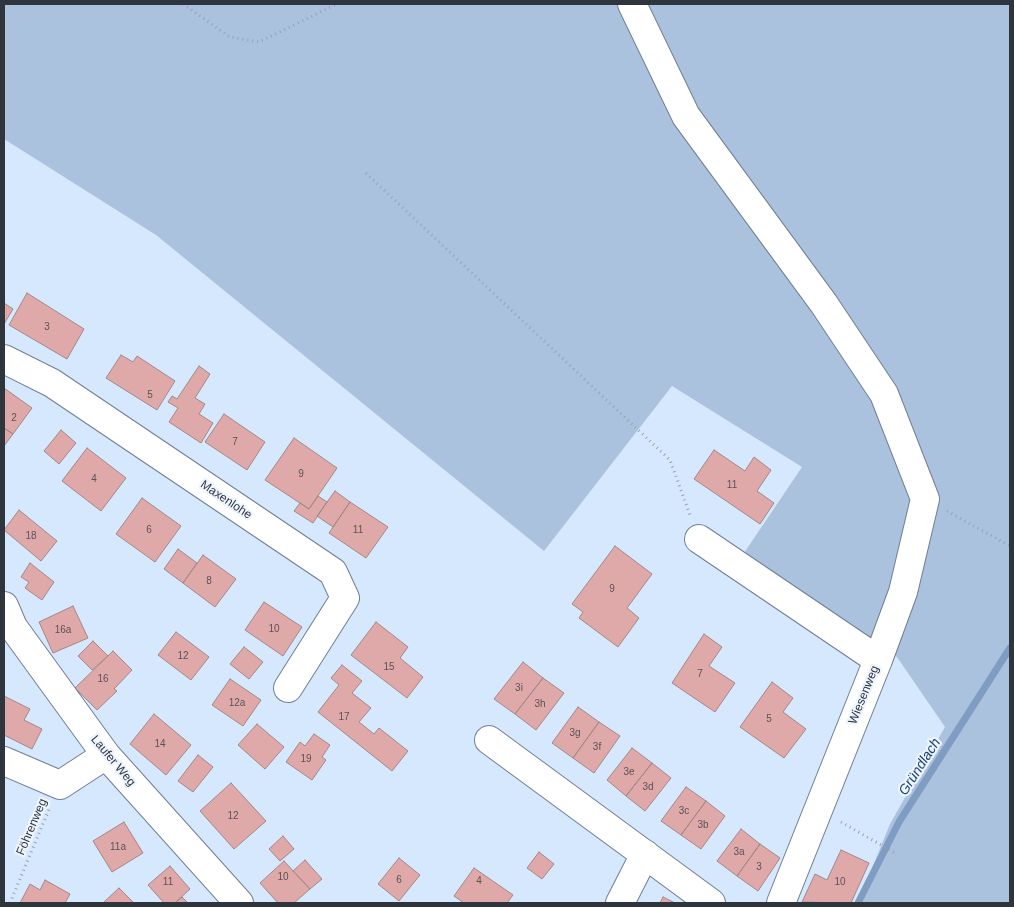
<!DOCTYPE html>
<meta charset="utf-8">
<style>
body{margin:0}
#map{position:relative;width:1014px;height:907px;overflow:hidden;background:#d6e8fe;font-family:Arial,sans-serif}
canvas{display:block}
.frame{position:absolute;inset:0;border:5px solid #2e353d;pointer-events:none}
</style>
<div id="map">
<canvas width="1014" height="907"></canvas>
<div class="frame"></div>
</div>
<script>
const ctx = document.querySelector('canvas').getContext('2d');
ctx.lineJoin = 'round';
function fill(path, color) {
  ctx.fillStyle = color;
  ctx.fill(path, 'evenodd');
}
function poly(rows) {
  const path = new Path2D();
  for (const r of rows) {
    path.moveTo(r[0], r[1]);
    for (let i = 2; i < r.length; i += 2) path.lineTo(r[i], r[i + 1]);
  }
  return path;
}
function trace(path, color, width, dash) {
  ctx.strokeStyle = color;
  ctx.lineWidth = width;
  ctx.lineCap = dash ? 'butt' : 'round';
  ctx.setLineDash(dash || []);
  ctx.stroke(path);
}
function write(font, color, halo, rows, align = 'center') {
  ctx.font = font + ' Arial,sans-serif';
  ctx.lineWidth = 4.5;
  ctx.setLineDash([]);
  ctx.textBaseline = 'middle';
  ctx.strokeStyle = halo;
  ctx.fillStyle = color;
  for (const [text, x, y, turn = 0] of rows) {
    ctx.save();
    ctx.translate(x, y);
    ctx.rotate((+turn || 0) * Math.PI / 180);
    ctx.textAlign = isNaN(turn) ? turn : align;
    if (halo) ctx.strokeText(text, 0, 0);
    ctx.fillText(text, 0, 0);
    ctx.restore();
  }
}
fill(poly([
 [4,4,1010,4,1010,903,858,903,890,824,945,727,897,657,744,553,802,467,672,386,544,551,156,235,4,139]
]), '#abc2df');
trace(poly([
 [858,903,899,822,1010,648]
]), '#7f9dc2', 7);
const building = poly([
 [27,293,84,329,67,359,9,325,27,293],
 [4,303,13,309,4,324,4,303],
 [121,355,133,362,137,356,175,381,157,410,106,378,121,355],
 [199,366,210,374,195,398,205,404,199,414,213,423,201,443,169,422,178,408,168,402,172,396,177,399,199,366],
 [4,388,32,408,13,434,4,428,4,388],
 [224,414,265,442,247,470,205,442,224,414],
 [4,428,13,434,4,446,4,428],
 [61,430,76,443,59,464,44,451,61,430],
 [294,438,337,468,309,509,265,480,294,438],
 [87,448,126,478,101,511,62,481,87,448],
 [714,450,745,471,754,457,771,470,757,491,774,503,760,524,694,479,714,450],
 [335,491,350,502,333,527,317,516,335,491],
 [318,496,327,502,313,523,294,511,300,503,309,509,318,496],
 [142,498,181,526,155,562,116,534,142,498],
 [350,502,388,527,366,558,329,533,350,502],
 [19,510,57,541,41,561,4,530,19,510],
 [615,546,652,574,627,608,639,618,618,647,579,618,583,612,572,604,615,546],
 [178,549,197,563,183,583,164,569,178,549],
 [203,555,236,579,215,607,183,583,203,555],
 [30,563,54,582,42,600,25,588,29,582,21,577,30,563],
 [264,602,302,627,283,656,245,630,264,602],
 [73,606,88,638,53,653,39,622,73,606],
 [376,622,408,647,400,658,423,677,407,698,351,655,376,622],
 [176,632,209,657,191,680,158,655,176,632],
 [704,634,722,647,709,666,735,683,715,712,672,683,704,634],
 [93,641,108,656,92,670,78,656,93,641],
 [244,647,263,662,249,679,230,664,244,647],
 [113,651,132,670,114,689,117,691,97,710,75,688,113,651],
 [523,662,543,678,515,714,494,699,523,662],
 [342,665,362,681,352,693,371,708,359,722,374,734,379,728,408,751,392,771,318,712,339,685,331,678,342,665],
 [543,678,564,693,536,730,515,714,543,678],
 [230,679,261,700,243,726,212,705,230,679],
 [772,682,793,698,783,712,806,729,784,758,740,727,772,682],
 [4,696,30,709,24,720,42,729,32,749,4,735,4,696],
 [578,707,599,722,573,758,552,743,578,707],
 [154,714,191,745,166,775,130,744,154,714],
 [599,722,620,736,594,773,573,758,599,722],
 [257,724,284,747,265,769,238,745,257,724],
 [314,734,330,745,322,757,326,760,312,780,286,762,300,742,305,746,314,734],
 [632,748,652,763,626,796,607,780,632,748],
 [198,755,213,767,193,792,178,781,198,755],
 [652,763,671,778,645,811,626,796,652,763],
 [231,783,266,821,234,849,200,811,231,783],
 [686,787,706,801,681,835,661,821,686,787],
 [706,801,725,816,701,849,681,835,706,801],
 [124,822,143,853,112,872,93,841,124,822],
 [741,829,760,844,737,876,717,861,741,829],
 [283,836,294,849,280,861,269,849,283,836],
 [760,844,780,858,758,891,737,876,760,844],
 [841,850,869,863,851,903,802,902,815,874,827,880,841,850],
 [539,852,554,864,542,879,527,868,539,852],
 [399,858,420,875,399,901,378,884,399,858],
 [305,860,322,879,310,889,293,871,305,860],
 [284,861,310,889,294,903,278,903,260,883,284,861],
 [170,866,190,889,175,903,164,903,148,885,170,866],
 [474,868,513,895,507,903,464,903,454,896,474,868],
 [45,880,70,894,65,903,20,903,30,884,40,890,45,880],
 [119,888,134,903,103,903,119,888],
 [182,897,188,903,175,903,182,897],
 [663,897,675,903,660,903,663,897]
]);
fill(building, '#e0a9a9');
trace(building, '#a38685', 1);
const minor = poly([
 [632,4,686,116,824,304,884,394,925,499,903,592,878,660,781,903],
 [4,359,52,383,333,572,345,598,288,688],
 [699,539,878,660],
 [4,606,13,627,106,755,239,903],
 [489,740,711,903],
 [4,761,60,785,106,755],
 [620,903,645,854]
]);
trace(minor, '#707f93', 30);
trace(poly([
 [183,4,230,37,259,42,337,4],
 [366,173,670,460,690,515],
 [947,511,1010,546],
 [841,822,895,853],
 [10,903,50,807]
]), '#95a2b3', 3, [1, 4]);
trace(minor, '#fff', 28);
write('10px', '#5a5258', null, [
 ["3",47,327],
 ["5",150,395],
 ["2",14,418],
 ["7",235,442],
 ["9",301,474],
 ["4",94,479],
 ["11",732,485],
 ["6",149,530],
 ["11",358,530],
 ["18",31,536],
 ["8",209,581],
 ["9",612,589],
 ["10",274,629],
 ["16a",63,630],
 ["12",183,656],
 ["15",389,667],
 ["7",700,674],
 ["16",103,679],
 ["3i",519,688],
 ["12a",237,703],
 ["3h",540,704],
 ["17",344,717],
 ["5",769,719],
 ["3g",575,733],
 ["14",160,744],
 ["3f",597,747],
 ["19",306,759],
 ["3e",629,772],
 ["3d",648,787],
 ["3c",684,811],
 ["12",233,816],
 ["3b",703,825],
 ["11a",118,847],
 ["3a",739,852],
 ["3",759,867],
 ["10",283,877],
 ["6",399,880],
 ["4",479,881],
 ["11",168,882],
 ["10",840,882]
]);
write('12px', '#2e353d', '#edf4fd', [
 ["Maxenlohe",226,500,34],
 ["Wiesenweg",864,695,-68],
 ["Laufer Weg",113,761,50],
 ["Föhrenweg",32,827,-67]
]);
write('italic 14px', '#1c4676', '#edf4fd', [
 ["Gründlach",920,767,-57]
]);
</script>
